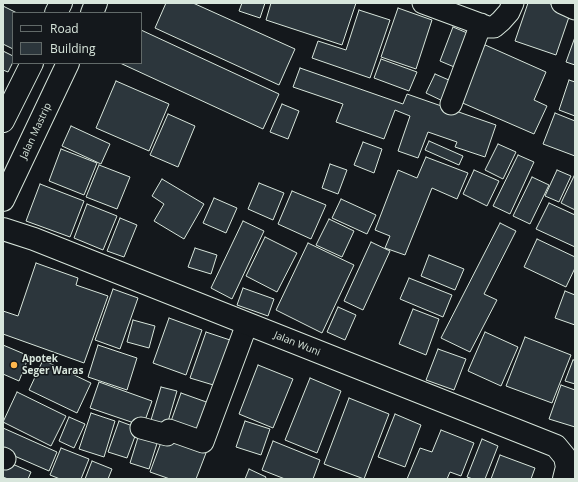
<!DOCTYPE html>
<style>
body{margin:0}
#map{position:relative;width:578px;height:482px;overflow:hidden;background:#14181c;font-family:"Open Sans",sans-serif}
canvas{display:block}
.frame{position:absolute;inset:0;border:4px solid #d8e6dc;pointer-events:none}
.legend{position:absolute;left:12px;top:12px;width:130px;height:52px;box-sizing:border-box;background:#14181c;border:1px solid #626a69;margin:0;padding:5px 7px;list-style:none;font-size:12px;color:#d8e6dc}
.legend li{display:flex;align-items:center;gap:8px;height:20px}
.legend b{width:20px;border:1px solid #626a69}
</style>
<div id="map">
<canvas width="578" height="482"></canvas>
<div class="frame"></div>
<ul class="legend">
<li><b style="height:5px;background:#14181c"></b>Road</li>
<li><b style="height:11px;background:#2c363c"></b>Building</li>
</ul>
</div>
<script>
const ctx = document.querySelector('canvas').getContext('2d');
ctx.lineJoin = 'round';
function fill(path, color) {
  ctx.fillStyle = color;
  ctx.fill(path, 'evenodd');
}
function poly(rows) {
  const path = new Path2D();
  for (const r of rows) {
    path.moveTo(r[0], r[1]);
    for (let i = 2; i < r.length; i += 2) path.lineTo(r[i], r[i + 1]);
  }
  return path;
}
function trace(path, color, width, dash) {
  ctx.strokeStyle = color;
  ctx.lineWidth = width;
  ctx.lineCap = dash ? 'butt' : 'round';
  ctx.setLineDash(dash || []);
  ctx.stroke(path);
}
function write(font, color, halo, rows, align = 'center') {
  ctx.font = font + ' "Open Sans",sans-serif';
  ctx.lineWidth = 3;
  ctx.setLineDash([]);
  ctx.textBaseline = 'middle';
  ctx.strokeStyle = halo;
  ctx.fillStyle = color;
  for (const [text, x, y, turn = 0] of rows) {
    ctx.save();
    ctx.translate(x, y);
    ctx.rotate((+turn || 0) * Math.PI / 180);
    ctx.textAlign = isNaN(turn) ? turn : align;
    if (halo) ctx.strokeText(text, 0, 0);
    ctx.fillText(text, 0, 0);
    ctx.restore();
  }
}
const building = poly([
 [166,3,193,3,295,49,279,85,155,28,166,3],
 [242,3,265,3,260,18,239,11,242,3],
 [271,3,356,3,342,45,266,20,271,3],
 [528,3,548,3,571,11,556,55,515,41,528,3],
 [3,6,17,13,13,13,13,49,3,44,3,6],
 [398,8,432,20,416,69,381,57,398,8],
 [359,10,390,20,370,78,312,58,318,41,346,50,359,10],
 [453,27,472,35,459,69,440,61,453,27],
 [141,30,279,94,263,129,120,63,141,63,141,30],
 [575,37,575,65,566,62,575,37],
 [483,44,546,72,534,100,547,106,534,134,458,101,483,44],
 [3,51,13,56,13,62,8,72,3,70,3,51],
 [381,59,417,72,409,91,374,78,381,59],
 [300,68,403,104,407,94,496,125,485,157,455,147,457,142,428,132,418,158,398,151,410,116,395,110,384,139,336,122,343,104,293,87,300,68],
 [435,74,458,84,449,104,426,93,435,74],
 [569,80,575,82,575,116,559,110,569,80],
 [116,81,169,104,149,151,96,128,116,81],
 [282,104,299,111,288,139,270,132,282,104],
 [555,113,575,121,575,156,543,144,555,113],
 [168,114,195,126,178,167,150,155,168,114],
 [71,126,110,144,101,164,62,146,71,126],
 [429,141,463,156,459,165,425,150,429,141],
 [363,142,382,149,374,173,354,165,363,142],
 [498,144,516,152,503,179,485,170,498,144],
 [61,149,97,163,84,195,49,181,61,149],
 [518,155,534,162,510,214,493,206,518,155],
 [426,157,468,173,457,199,432,188,405,255,385,248,390,236,375,230,398,170,417,178,426,157],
 [330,164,347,170,338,194,322,188,330,164],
 [99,165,130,177,117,209,86,197,99,165],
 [474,170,499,181,487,206,463,194,474,170],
 [557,170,571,176,559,202,545,196,557,170],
 [575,174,575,210,561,203,575,174],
 [532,177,549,185,530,224,513,216,532,177],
 [162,179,204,204,184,239,154,221,164,204,152,196,162,179],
 [259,183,284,193,273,220,248,209,259,183],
 [40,184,84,201,70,237,26,221,40,184],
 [292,191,326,205,311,239,278,224,292,191],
 [214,198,237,208,226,233,203,223,214,198],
 [341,199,376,215,367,234,332,218,341,199],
 [549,203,575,215,575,247,536,229,549,203],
 [87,204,117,216,103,250,74,238,87,204],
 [120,218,137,225,124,257,107,251,120,218],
 [329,219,354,231,342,257,316,245,329,219],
 [243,221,264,231,232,299,211,288,243,221],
 [500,223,516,231,484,294,497,300,470,352,441,338,500,223],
 [265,237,297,253,277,292,246,276,265,237],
 [537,239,575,257,575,268,566,287,524,267,537,239],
 [371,242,390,251,363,310,344,301,371,242],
 [308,243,354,265,322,333,276,310,308,243],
 [195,248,217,255,211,274,188,267,195,248],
 [429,255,464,269,455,290,421,276,429,255],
 [36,263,78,278,76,285,108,296,84,363,3,334,3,311,18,316,36,263],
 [409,278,452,295,443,317,400,299,409,278],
 [243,288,274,299,268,316,237,305,243,288],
 [113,289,138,298,120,349,95,340,113,289],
 [565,291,575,295,575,325,555,318,565,291],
 [338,307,356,315,345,340,327,332,338,307],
 [413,309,439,319,426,355,399,344,413,309],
 [169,318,202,330,186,375,153,363,169,318],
 [133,320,155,326,149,348,127,342,133,320],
 [206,332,236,342,220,387,190,378,206,332],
 [485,332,518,347,501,386,468,371,485,332],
 [525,337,571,355,552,403,506,386,525,337],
 [3,345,29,356,19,381,3,374,3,345],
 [98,345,137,358,127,390,88,377,98,345],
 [438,349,466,359,454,390,426,380,438,349],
 [43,360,91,383,77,413,29,390,43,360],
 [573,360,575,360,575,384,565,381,573,360],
 [258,365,293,379,273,428,239,414,258,365],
 [310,378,341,391,317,453,285,440,310,378],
 [99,382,152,401,143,426,90,408,99,382],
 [561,385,575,390,575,427,549,419,561,385],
 [161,387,177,391,167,425,151,420,161,387],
 [17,392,66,416,51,446,3,422,17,392],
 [181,393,212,404,201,435,170,424,181,393],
 [349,398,389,414,364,479,324,464,349,398],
 [91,413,115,421,104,457,79,449,91,413],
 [395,414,421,425,405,467,378,457,395,414],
 [69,417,85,424,74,448,59,441,69,417],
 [119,421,138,428,127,458,108,452,119,421],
 [245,421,270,429,261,455,236,447,245,421],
 [3,428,57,452,49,471,3,451,3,428],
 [441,430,474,443,461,476,450,472,447,479,407,479,420,448,432,452,441,430],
 [140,431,159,437,149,469,130,463,140,431],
 [163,437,206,453,196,479,170,479,150,472,163,437],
 [482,439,498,446,485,479,473,479,467,477,482,439],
 [273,441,320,460,313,479,285,479,262,470,273,441],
 [61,448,89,459,81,479,60,479,50,475,61,448],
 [500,455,535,468,531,479,491,479,500,455],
 [3,460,31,472,28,479,8,479,3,477,3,460],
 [92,461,112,469,108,479,85,479,92,461],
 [249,469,266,477,265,479,245,479,249,469]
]);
fill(building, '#2c363c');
trace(building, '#d8e6dc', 1);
const street = poly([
 [423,3,488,27,494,27,501,21,509,12,513,3],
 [562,3,575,9],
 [451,104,481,24],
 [141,428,167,435,169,430,203,442,247,324],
 [3,458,5,459]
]);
const secondary = poly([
 [3,229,34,239,556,446,565,457,567,467,564,479]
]);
const primary = poly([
 [56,13,61,3],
 [92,13,96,3],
 [3,121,32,63],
 [3,200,68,63]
]);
trace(street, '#d8e6dc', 23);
trace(secondary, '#d8e6dc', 24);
trace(primary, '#d8e6dc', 24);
trace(street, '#14181c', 21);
trace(secondary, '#14181c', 22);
trace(primary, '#14181c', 22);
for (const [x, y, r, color] of [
 [14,365,4,"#ffb74d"]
]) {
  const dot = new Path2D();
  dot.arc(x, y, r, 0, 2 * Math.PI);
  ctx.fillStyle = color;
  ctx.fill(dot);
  trace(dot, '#14181c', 1.5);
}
write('10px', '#d8e6dc', '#14181c', [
 ["Jalan Mastrip",36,131,-65],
 ["Jalan Wuni",297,344,22]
]);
write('bold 10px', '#d8e6dc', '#14181c', [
 ["Apotek",22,359],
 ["Seger Waras",22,371]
], 'left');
</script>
